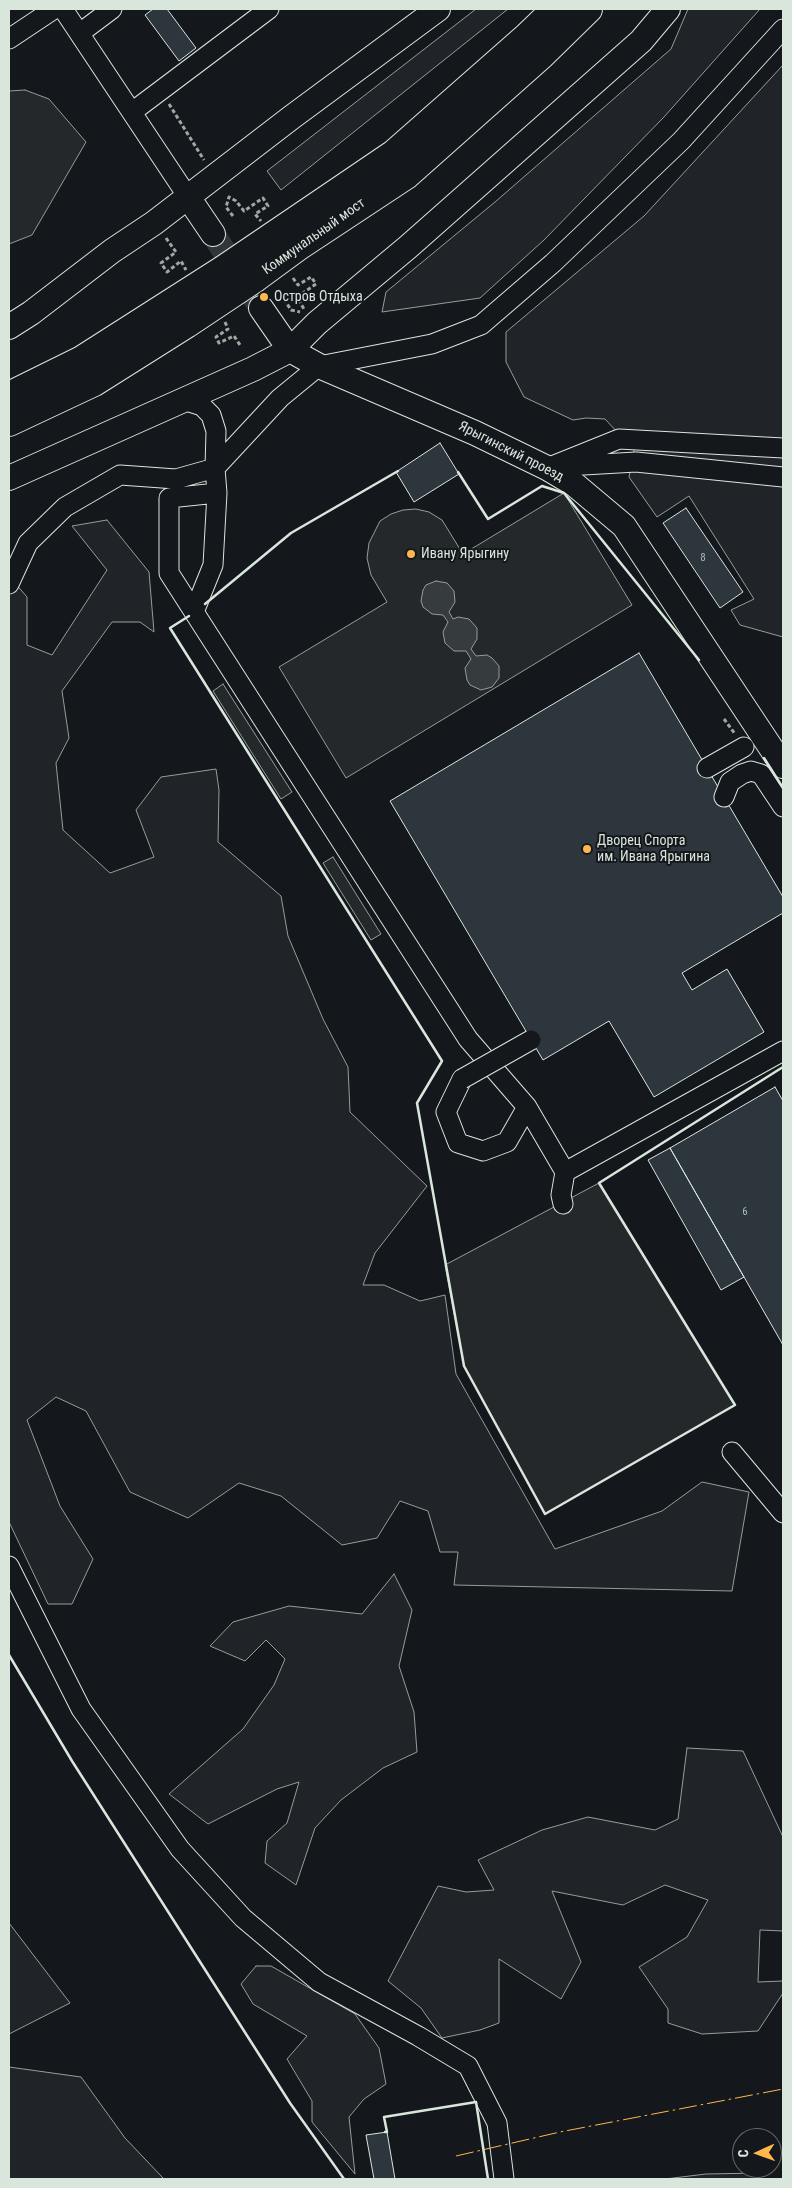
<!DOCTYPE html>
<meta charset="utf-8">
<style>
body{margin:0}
#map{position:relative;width:792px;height:2188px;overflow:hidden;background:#14181c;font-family:"Roboto Condensed",sans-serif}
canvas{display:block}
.frame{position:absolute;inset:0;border:10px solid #d8e6dc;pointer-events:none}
.north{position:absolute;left:732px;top:2128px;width:50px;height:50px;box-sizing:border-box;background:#14181c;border:1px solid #626a69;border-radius:50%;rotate:268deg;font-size:14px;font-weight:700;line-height:20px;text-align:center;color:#d8e6dc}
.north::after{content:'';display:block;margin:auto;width:18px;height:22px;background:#ffb74d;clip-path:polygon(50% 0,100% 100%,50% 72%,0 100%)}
</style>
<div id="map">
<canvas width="792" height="2188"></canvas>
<div class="frame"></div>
<div class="north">С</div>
</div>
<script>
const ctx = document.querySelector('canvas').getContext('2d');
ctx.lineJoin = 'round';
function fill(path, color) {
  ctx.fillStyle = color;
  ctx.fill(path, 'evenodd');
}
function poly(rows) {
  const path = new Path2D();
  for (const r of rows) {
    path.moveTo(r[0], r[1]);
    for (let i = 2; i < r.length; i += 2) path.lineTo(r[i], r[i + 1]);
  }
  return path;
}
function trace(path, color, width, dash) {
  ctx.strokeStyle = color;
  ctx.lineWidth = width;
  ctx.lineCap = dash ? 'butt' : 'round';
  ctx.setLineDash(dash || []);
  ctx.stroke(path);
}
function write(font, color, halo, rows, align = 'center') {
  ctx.font = font + ' "Roboto Condensed",sans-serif';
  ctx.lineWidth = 4;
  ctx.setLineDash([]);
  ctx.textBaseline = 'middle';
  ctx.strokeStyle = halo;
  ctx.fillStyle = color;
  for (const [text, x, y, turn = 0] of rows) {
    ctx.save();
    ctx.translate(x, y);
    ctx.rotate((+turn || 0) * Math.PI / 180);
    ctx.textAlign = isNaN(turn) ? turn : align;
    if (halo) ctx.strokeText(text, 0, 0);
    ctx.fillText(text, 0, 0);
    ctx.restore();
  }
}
const green = poly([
 [476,9,508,9,281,190,267,171,476,9],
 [688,9,760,9,664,117,544,240,480,298,382,312,386,292,495,202,671,49,688,9],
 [783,65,783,637,740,625,731,610,754,599,689,496,657,517,629,477,634,450,605,419,586,418,573,420,524,397,506,362,506,332,644,216,783,65],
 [107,520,149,572,154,632,140,622,112,622,62,691,69,738,56,763,63,830,110,873,154,857,136,810,161,777,216,769,219,790,218,842,281,896,288,936,323,1019,348,1067,350,1112,427,1186,375,1253,363,1285,384,1285,420,1301,445,1295,456,1374,555,1549,662,1511,702,1482,749,1492,732,1591,454,1585,458,1552,440,1552,428,1511,400,1501,377,1538,342,1545,281,1496,239,1483,188,1518,130,1492,86,1411,56,1397,27,1420,60,1506,93,1559,72,1604,48,1604,9,1522,9,576,27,597,27,645,52,655,107,570,72,526,107,520],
 [394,1574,412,1610,399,1666,414,1712,417,1752,383,1768,341,1800,315,1828,296,1885,265,1863,267,1841,287,1823,299,1782,277,1789,208,1824,169,1794,243,1729,274,1685,285,1659,266,1640,245,1661,210,1646,233,1622,289,1606,362,1614,394,1574],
 [687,1748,743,1751,783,1837,783,1931,760,1930,758,1982,783,1981,783,1993,758,2031,702,2034,668,2023,668,2009,639,1967,687,1937,708,1900,665,1885,623,1905,552,1891,581,1962,561,1999,499,1959,499,2023,480,2030,442,2038,421,2008,388,1981,438,1886,466,1892,494,1890,478,1860,542,1830,588,1817,655,1830,678,1819,687,1748],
 [9,1923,70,2003,9,2034,9,1923],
 [256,1966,271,1966,355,2014,379,2048,386,2084,364,2099,349,2117,355,2174,312,2122,312,2101,287,2059,307,2036,253,2004,241,1984,256,1966],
 [9,2067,81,2077,125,2138,164,2179,9,2179,9,2067],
 [761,2173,759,2179,665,2179,706,2174,761,2173]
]);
fill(green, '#202428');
trace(green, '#939e99', 1);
const parking = poly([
 [25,90,49,99,86,142,32,235,9,244,9,91,25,90],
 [564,493,632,605,346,778,279,667,387,602,371,575,367,558,369,543,380,521,391,514,403,510,416,509,429,512,442,520,463,554,564,493],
 [223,684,292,792,281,799,213,691,223,684],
 [333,857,381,934,371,940,323,863,333,857],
 [599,1183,735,1405,545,1514,464,1366,445,1265,599,1183]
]);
fill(parking, '#24282b');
trace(parking, '#939e99', 1);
const water = poly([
 [436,581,447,583,454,591,455,602,449,612,453,619,458,617,469,619,477,628,477,639,471,649,476,656,487,655,492,658,499,666,499,678,492,687,481,690,470,685,467,680,465,668,471,659,466,651,454,651,445,643,443,632,448,622,443,615,432,614,423,607,421,601,423,590,426,585,436,581]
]);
fill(water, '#363b3e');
trace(water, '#939e99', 1);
const building = poly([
 [153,9,167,9,196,48,179,61,145,15,153,9],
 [440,443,459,474,414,502,396,472,440,443],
 [686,508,743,592,720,608,663,523,686,508],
 [639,653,783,897,783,913,682,973,692,990,727,969,764,1032,654,1097,609,1021,543,1060,390,801,639,653],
 [775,1087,783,1101,783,1345,670,1148,775,1087],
 [670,1148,744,1277,721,1290,648,1160,670,1148],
 [387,2132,395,2179,374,2179,366,2135,387,2132]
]);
fill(building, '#2c363c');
trace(building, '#d8e6dc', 1);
trace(poly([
 [213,234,261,308]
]), '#313739', 24, [24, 12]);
const minor = poly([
 [63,9,188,197],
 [80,33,112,9],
 [9,39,54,9],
 [132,112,269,9],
 [566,466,636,462,783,477],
 [547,468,619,439,783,448],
 [9,584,28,543,65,507,120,475,176,479,215,468,216,431,211,415,202,406,183,400],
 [194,612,169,573,169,498,217,493],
 [707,768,744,747],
 [724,797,730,782,742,774,751,771,761,774,783,807],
 [462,1079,446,1112,458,1143,483,1151,507,1142,527,1107],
 [565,1172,783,1051],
 [563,1204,561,1195,565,1172,527,1107,468,1039,194,612,213,565,217,493,215,468,280,398,319,366,432,344,481,325,553,263,681,141,783,29],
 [732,1452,783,1513],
 [9,1566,81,1709,180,1849,243,1918,319,1982,418,2036,468,2066,497,2123,504,2179]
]);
const major = poly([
 [188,197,213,234],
 [261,308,290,350,319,366,475,433,547,468,574,484,624,526,783,766],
 [9,327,31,313,112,251,154,223,292,117,438,9],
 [9,478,253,369,290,350,317,323,408,247,641,41,668,9]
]);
const highway = poly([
 [9,396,82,360,223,270,394,154,527,37,556,9],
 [9,422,94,382,186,324,255,278,300,245,406,175,541,55,588,9]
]);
trace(minor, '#d8e6dc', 21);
trace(major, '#d8e6dc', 26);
trace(highway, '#d8e6dc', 30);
trace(poly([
 [169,104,204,160],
 [233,216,226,207,229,197,236,201,244,211,263,198,268,206,255,214,261,221],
 [166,238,176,252,161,263,167,272,181,261,186,270],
 [293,278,298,285,311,277,316,284,297,297,304,309],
 [284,299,291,310,300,312],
 [225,322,228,329,216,337,219,343,234,336,240,345],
 [724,719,735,734]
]), '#9da8a2', 3, [4, 2.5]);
trace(minor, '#14181c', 19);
trace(major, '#14181c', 24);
trace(highway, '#14181c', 28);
const minorBridge = poly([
 [462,1079,531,1040]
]);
trace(minorBridge, '#d8e6dc', 21, []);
trace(minorBridge, '#14181c', 19);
trace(poly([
 [458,472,488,519,542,486,564,493,699,660],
 [205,604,291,533,398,471],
 [189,616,170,628,442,1061,417,1103,464,1366,545,1514,735,1405,599,1183,783,1067],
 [764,758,783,788],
 [9,1655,72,1761,290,2103,344,2179],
 [385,2132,387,2132,384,2117,476,2102,488,2179]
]), '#d8e6dc', 2.5);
trace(poly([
 [456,2156,560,2132,783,2089]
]), '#ffb74d', 1, [18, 4, 2.5, 4]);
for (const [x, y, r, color] of [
 [264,297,5,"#ffb74d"],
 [411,554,5,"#ffb74d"],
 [587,849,5,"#ffb74d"]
]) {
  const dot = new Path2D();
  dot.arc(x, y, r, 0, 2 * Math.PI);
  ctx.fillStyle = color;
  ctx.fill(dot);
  trace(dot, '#14181c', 2);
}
write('11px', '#adbab4', null, [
 ["8",703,558],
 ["6",745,1212]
]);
write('14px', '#d8e6dc', '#14181c', [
 ["Коммунальный мост",314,237,-35],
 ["Ярыгинский проезд",511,452,27]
]);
write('14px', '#d8e6dc', '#14181c', [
 ["Остров Отдыха",274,297],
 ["Ивану Ярыгину",421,554],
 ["Дворец Спорта",597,841],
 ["им. Ивана Ярыгина",597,857]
], 'left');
</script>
